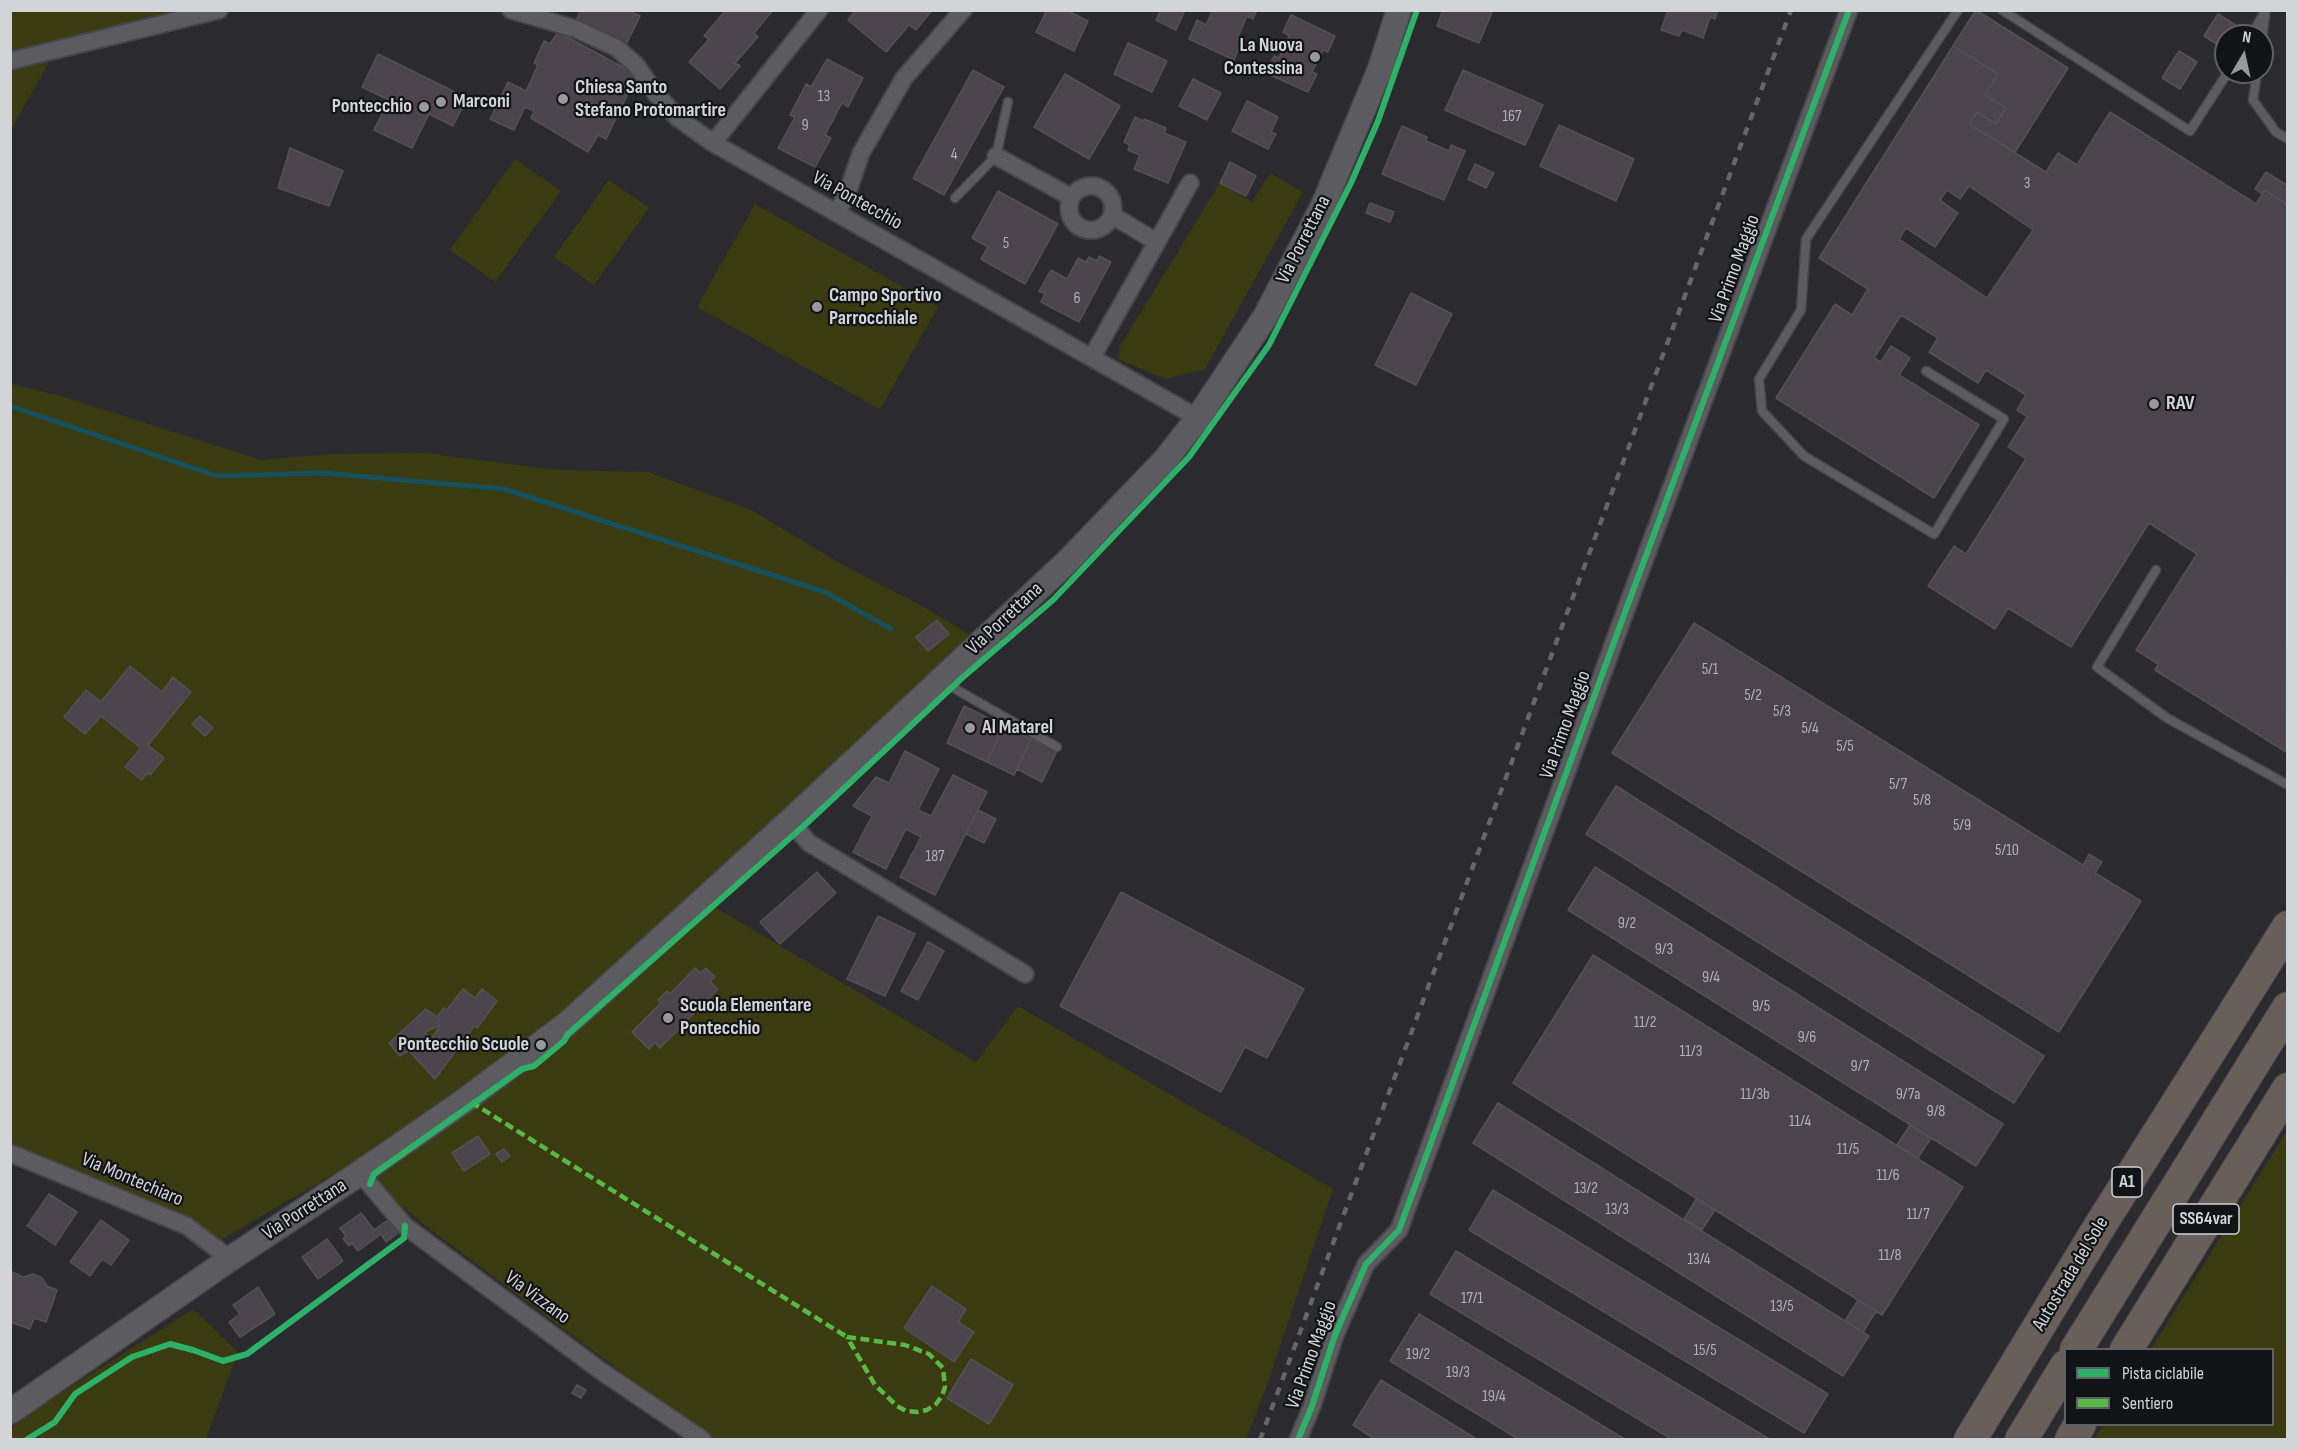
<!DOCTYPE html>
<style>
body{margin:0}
#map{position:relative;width:2298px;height:1450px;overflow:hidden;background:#2b2b2f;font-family:"Sofia Sans Condensed",sans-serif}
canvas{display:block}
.frame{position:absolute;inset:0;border:12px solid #d3d4d8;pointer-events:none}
.legend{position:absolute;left:2064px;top:1348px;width:210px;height:78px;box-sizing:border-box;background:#121316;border:2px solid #5f6064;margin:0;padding:8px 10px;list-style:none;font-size:18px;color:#d3d4d8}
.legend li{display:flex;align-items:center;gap:12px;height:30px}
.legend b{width:30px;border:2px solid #5f6064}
.north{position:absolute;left:2214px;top:24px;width:60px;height:60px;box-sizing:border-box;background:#121316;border:2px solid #5f6064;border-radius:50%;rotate:9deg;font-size:16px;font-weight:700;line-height:24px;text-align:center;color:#d3d4d8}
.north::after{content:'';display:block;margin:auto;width:21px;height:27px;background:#98999d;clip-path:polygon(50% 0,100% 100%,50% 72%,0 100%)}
</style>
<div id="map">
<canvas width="2298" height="1450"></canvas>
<div class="frame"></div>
<ul class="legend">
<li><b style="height:8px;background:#2db169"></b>Pista ciclabile</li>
<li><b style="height:8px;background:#58b947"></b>Sentiero</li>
</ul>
<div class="north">N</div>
</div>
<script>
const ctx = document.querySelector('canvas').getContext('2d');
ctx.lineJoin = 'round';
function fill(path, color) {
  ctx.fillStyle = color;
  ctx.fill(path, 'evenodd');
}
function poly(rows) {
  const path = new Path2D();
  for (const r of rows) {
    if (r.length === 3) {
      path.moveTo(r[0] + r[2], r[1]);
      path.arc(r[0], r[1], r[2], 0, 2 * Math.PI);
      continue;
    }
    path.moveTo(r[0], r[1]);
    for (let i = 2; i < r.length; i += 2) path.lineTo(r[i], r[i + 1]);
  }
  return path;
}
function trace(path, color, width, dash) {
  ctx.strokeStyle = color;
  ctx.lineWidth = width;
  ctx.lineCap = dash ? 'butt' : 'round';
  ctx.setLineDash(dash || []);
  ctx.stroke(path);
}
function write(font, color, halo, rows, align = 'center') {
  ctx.font = font + ' "Sofia Sans Condensed",sans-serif';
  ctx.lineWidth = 4.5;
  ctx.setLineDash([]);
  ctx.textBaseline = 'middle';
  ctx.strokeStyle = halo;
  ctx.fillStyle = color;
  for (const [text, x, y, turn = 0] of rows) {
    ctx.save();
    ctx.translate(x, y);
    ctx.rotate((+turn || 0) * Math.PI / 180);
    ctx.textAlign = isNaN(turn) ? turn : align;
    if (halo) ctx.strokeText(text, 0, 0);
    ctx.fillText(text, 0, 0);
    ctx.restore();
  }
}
fill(poly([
 [11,11,209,11,60,42,11,130],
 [515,159,561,191,495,282,450,250],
 [1270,173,1303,192,1205,369,1166,379,1118,359,1119,348,1220,183,1252,202],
 [609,180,649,208,594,285,554,257],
 [755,204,938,307,880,409,697,307],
 [11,384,61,396,261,460,331,454,425,453,558,470,648,472,751,510,843,565,922,606,987,645,962,678,708,903,976,1062,1018,1006,1333,1189,1267,1385,1246,1439,717,1440,667,1406,427,1227,398,1203,358,1160,222,1239,11,1149],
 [2287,1131,2287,1439,2094,1439,2104,1425,2272,1424,2272,1350,2151,1349],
 [193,1309,238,1352,206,1439,11,1440,11,1429,33,1411]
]), '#3a3b10');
trace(poly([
 [10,406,217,476,323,473,504,489,825,592,891,629]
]), '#16505c', 5);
const building = poly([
 [581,10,628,10,640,16,626,45,576,21,581,10],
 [726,10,773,10,754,33,758,37,735,63,740,66,720,89,689,62,709,39,704,36,726,10],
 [856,10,932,10,916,30,909,25,886,52,848,20,856,10],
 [1047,10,1066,10,1088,21,1074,51,1036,32,1047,10],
 [1161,10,1185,10,1176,30,1156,20,1161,10],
 [1213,10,1257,10,1253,19,1247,16,1237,39,1242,41,1234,60,1189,39,1197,20,1206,25,1213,10],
 [1443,10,1493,10,1479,43,1437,26,1443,10],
 [1668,10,1718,10,1715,19,1710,17,1703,38,1682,30,1679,36,1661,30,1668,10],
 [1976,10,2068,68,2015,152,1969,124,1977,112,1996,124,2006,108,1985,95,1998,74,1953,46,1976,10],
 [2218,14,2237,26,2230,36,2226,36,2226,43,2223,48,2204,36,2218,14],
 [1291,15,1335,36,1328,52,1323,50,1312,72,1317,74,1308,92,1266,73,1274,56,1279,58,1289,36,1283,32,1291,15],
 [558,32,637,75,606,139,598,135,588,152,531,118,534,111,525,107,514,130,490,119,508,82,526,91,538,65,534,63,544,41,550,44,558,32],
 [1128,43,1167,61,1152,92,1114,74,1128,43],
 [1953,46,1998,74,1985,95,2006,108,1996,124,1977,112,1969,124,2046,172,2058,153,2077,165,2110,112,2256,204,2265,190,2288,205,2286,752,2155,670,2158,664,2136,650,2197,554,2149,523,2071,647,2008,608,1995,629,1928,586,1954,546,1966,554,2026,459,2008,447,2027,417,2017,410,2026,395,1986,370,1978,383,1929,352,1938,338,1901,315,1874,358,1881,362,1891,346,1910,358,1899,375,1979,425,1934,498,1776,398,1835,304,1852,315,1868,289,1819,258,1953,46],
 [1969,186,2033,230,1987,298,1899,239,1906,228,1935,247,1958,213,1940,200,1947,190,1960,199,1969,186],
 [2179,51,2197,62,2180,89,2162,78,2179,51],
 [378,54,467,98,453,126,429,114,412,148,374,130,389,100,362,87,378,54],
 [827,59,863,78,848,107,842,103,825,135,831,138,815,167,778,148,795,117,790,115,806,84,811,87,827,59],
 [973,70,1004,87,944,195,913,178,973,70],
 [1463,70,1543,105,1525,145,1445,110,1463,70],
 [1065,74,1120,106,1089,159,1034,127,1065,74],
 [1193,79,1221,93,1207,120,1179,106,1193,79],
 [1247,101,1278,117,1271,132,1276,134,1268,149,1232,131,1247,101],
 [1135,117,1143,121,1144,119,1166,128,1164,133,1186,142,1168,183,1134,169,1140,155,1128,150,1130,145,1124,142,1135,117],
 [1559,125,1634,159,1616,201,1540,166,1559,125],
 [1402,126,1427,137,1426,141,1449,151,1451,145,1465,151,1444,200,1382,174,1402,126],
 [290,148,343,171,329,206,278,188,290,148],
 [1230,162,1256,176,1246,196,1220,183,1230,162],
 [1475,164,1494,173,1486,188,1468,179,1475,164],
 [2266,172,2288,186,2287,205,2265,190,2262,194,2255,189,2266,172],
 [998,191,1058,224,1025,284,981,259,988,247,972,238,998,191],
 [1370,203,1394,212,1390,222,1366,213,1370,203],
 [1099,256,1111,262,1079,322,1041,302,1045,294,1039,291,1051,270,1067,279,1078,258,1086,262,1089,257,1097,261,1099,256],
 [1411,293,1452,314,1416,385,1375,365,1411,293],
 [937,620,949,634,928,651,916,637,937,620],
 [1694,623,2083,865,2089,854,2102,862,2095,873,2141,901,2059,1032,1612,753,1694,623],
 [130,666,162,692,173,677,191,692,148,745,164,758,150,775,147,773,142,780,125,767,141,748,101,716,85,734,64,717,86,690,101,702,130,666],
 [964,706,1004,726,987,762,947,743,964,706],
 [200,716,213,728,205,736,192,724,200,716],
 [1004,726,1031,739,1014,775,987,762,1004,726],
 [1031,739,1057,751,1042,782,1017,769,1031,739],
 [905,751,939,769,918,810,931,816,953,775,987,792,935,895,900,877,921,837,906,829,886,869,853,852,872,816,853,806,876,777,889,783,905,751],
 [1616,786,2044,1056,2014,1103,1586,834,1616,786],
 [978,810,996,819,984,843,966,834,978,810],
 [1595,867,2003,1124,1976,1166,1568,910,1595,867],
 [817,872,836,893,780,944,760,922,817,872],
 [1121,892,1304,989,1267,1058,1245,1047,1221,1092,1060,1006,1121,892],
 [878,916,915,934,885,996,847,979,878,916],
 [928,942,944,951,918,1000,901,991,928,942],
 [1593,955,1963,1187,1882,1315,1513,1083,1593,955],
 [695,968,700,973,706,968,715,977,710,982,718,989,660,1048,655,1042,649,1049,632,1032,661,1003,658,1000,667,991,670,994,695,968],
 [463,989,475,998,482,989,497,1001,477,1028,474,1026,435,1079,409,1051,400,1056,389,1043,426,1009,437,1017,444,1008,447,1010,463,989],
 [440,1025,431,1040,425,1032,440,1025],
 [1498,1103,1869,1336,1843,1376,1473,1143,1498,1103],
 [1910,1125,1931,1138,1918,1158,1897,1145,1910,1125],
 [478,1136,490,1154,464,1171,452,1153,478,1136],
 [504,1149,510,1156,502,1162,496,1154,504,1149],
 [1493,1190,1828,1394,1804,1433,1469,1230,1493,1190],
 [49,1194,77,1212,55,1245,27,1226,49,1194],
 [1697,1198,1715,1210,1702,1230,1684,1219,1697,1198],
 [361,1213,374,1230,388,1220,397,1234,386,1242,381,1234,358,1251,352,1243,349,1246,343,1239,346,1236,340,1228,361,1213],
 [101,1220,129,1240,111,1265,102,1259,90,1276,70,1262,101,1220],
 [327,1239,343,1261,318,1279,302,1257,327,1239],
 [1456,1251,1771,1440,1673,1440,1430,1294,1456,1251],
 [12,1272,23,1277,33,1274,42,1278,47,1286,57,1290,46,1322,34,1318,30,1329,10,1322,12,1272],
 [932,1286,966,1309,958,1322,974,1332,954,1362,904,1328,932,1286],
 [258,1287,275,1314,240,1337,229,1322,240,1314,233,1305,258,1287],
 [1858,1300,1876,1311,1863,1332,1845,1321,1858,1300],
 [1419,1314,1626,1440,1520,1440,1390,1361,1419,1314],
 [971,1359,1013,1385,989,1424,947,1398,971,1359],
 [1381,1380,1478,1440,1376,1440,1353,1425,1381,1380],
 [577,1385,586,1390,581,1398,572,1393,577,1385]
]);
fill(building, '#4b444d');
trace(building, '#525154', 1.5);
const lane = poly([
 [2002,10,2190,131,2228,72],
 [2251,36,2266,10],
 [2262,39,2265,16],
 [2257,72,2253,100,2276,132,2288,139],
 [955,198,996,156,1008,102],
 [1926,371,2004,419,1934,534,1804,456,1762,411,1759,379,1801,310,1806,239,1958,10],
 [2156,570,2097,667,2167,718,2288,785],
 [943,682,1057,747]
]);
const street = poly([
 [511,10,576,29,617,48,637,66,656,94,678,118,713,143,1198,418],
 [10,61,219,10],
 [713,143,819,10],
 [996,156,1071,197],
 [1091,208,22],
 [836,213,846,197,861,153,904,78,963,10],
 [1113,216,1157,242,1190,183],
 [1092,357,1157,242],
 [790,821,809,843,1025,974],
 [10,1153,187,1226,230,1259],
 [360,1173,405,1226,601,1371,703,1440],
 [1298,1440,1312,1406,1335,1335,1366,1264,1399,1230,1628,604,1849,10]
]);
const secondary = poly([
 [10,1412,230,1259,360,1173,464,1101,567,1024,790,821,1068,561,1165,460,1198,418,1265,317,1323,206,1380,69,1399,10]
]);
const highway = poly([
 [2076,1350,2288,1008],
 [2126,1350,2288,1089],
 [1970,1440,2098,1229,2288,927],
 [2021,1440,2066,1366],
 [2071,1440,2080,1424]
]);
trace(lane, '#464649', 11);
trace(street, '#464649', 20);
trace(secondary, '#464649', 27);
trace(highway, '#464649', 34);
trace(lane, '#5c5c60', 8);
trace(street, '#5c5c60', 16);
trace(secondary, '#5c5c60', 24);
trace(highway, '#685f5a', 32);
trace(poly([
 [1260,1440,1791,10]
]), '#666668', 4.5, [8, 8]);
trace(poly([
 [471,1102,847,1337],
 [847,1337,905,1345,929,1354,943,1368,945,1387,942,1396,936,1404,927,1410,917,1412,906,1411,897,1406,875,1385,847,1337]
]), '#58b947', 4.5, [9, 4.5]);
trace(poly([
 [370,1184,374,1174,522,1069,534,1066,564,1041,568,1034,807,823,962,678,1053,600,1189,457,1269,345,1351,183,1378,121,1417,10],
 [26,1440,55,1422,75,1394,132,1357,170,1344,193,1350,223,1361,247,1354,404,1238,405,1226],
 [1298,1440,1312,1406,1335,1335,1366,1264,1399,1230,1628,604,1849,10]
]), '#2db169', 6);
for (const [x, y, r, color] of [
 [1315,57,6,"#98999d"],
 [563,99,6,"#98999d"],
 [441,102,6,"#98999d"],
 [424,107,6,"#98999d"],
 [817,307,6,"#98999d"],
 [2154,404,6,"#98999d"],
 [970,728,6,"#98999d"],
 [668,1018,6,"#98999d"],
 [541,1045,6,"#98999d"]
]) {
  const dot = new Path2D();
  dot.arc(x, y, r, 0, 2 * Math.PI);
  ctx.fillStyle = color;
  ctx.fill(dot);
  trace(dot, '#121316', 2);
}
write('16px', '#b1b0b5', null, [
 ["13",824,97],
 ["167",1512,117],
 ["9",805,126],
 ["4",954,155],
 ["3",2027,184],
 ["5",1006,244],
 ["6",1077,299],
 ["5/1",1710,670],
 ["5/2",1753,696],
 ["5/3",1782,712],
 ["5/4",1810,729],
 ["5/5",1845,747],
 ["5/7",1898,785],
 ["5/8",1922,801],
 ["5/9",1962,826],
 ["5/10",2007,851],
 ["187",935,857],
 ["9/2",1627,924],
 ["9/3",1664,950],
 ["9/4",1711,978],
 ["9/5",1761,1007],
 ["11/2",1645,1023],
 ["9/6",1807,1038],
 ["11/3",1691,1052],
 ["9/7",1860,1067],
 ["11/3b",1755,1095],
 ["9/7a",1908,1095],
 ["9/8",1936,1112],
 ["11/4",1800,1122],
 ["11/5",1848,1150],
 ["11/6",1888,1176],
 ["13/2",1586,1189],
 ["13/3",1617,1210],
 ["11/7",1918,1215],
 ["11/8",1890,1256],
 ["13/4",1699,1260],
 ["17/1",1472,1299],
 ["13/5",1782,1307],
 ["15/5",1705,1351],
 ["19/2",1418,1355],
 ["19/3",1458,1373],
 ["19/4",1494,1397]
]);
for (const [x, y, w] of [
 [2127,1182,30],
 [2206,1219,66]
]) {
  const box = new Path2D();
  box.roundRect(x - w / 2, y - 15, w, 30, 4.5);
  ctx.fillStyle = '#121316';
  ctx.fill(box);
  trace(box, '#d3d4d8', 1.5);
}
write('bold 18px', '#d3d4d8', null, [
 ["A1",2127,1182],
 ["SS64var",2206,1219]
]);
write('bold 20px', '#d3d4d8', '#121316', [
 ["La Nuova",1303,46,"right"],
 ["Contessina",1303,69,"right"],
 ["Chiesa Santo",575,88],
 ["Stefano Protomartire",575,111],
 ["Marconi",453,102],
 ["Pontecchio",412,107,"right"],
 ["Campo Sportivo",829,296],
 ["Parrocchiale",829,319],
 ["RAV",2166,404],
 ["Al Matarel",982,728],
 ["Scuola Elementare",680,1006],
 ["Pontecchio",680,1029],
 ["Pontecchio Scuole",529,1045,"right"]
], 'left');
write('20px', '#d3d4d8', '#121316', [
 ["Via Pontecchio",857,201,29],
 ["Via Porrettana",1304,240,-63],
 ["Via Primo Maggio",1735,269,-70],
 ["Via Porrettana",1005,619,-43],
 ["Via Primo Maggio",1566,725,-70],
 ["Via Montechiaro",132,1180,23],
 ["Via Porrettana",305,1210,-33],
 ["Autostrada del Sole",2071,1274,-59],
 ["Via Vizzano",537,1298,36],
 ["Via Primo Maggio",1312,1355,-70]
]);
</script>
